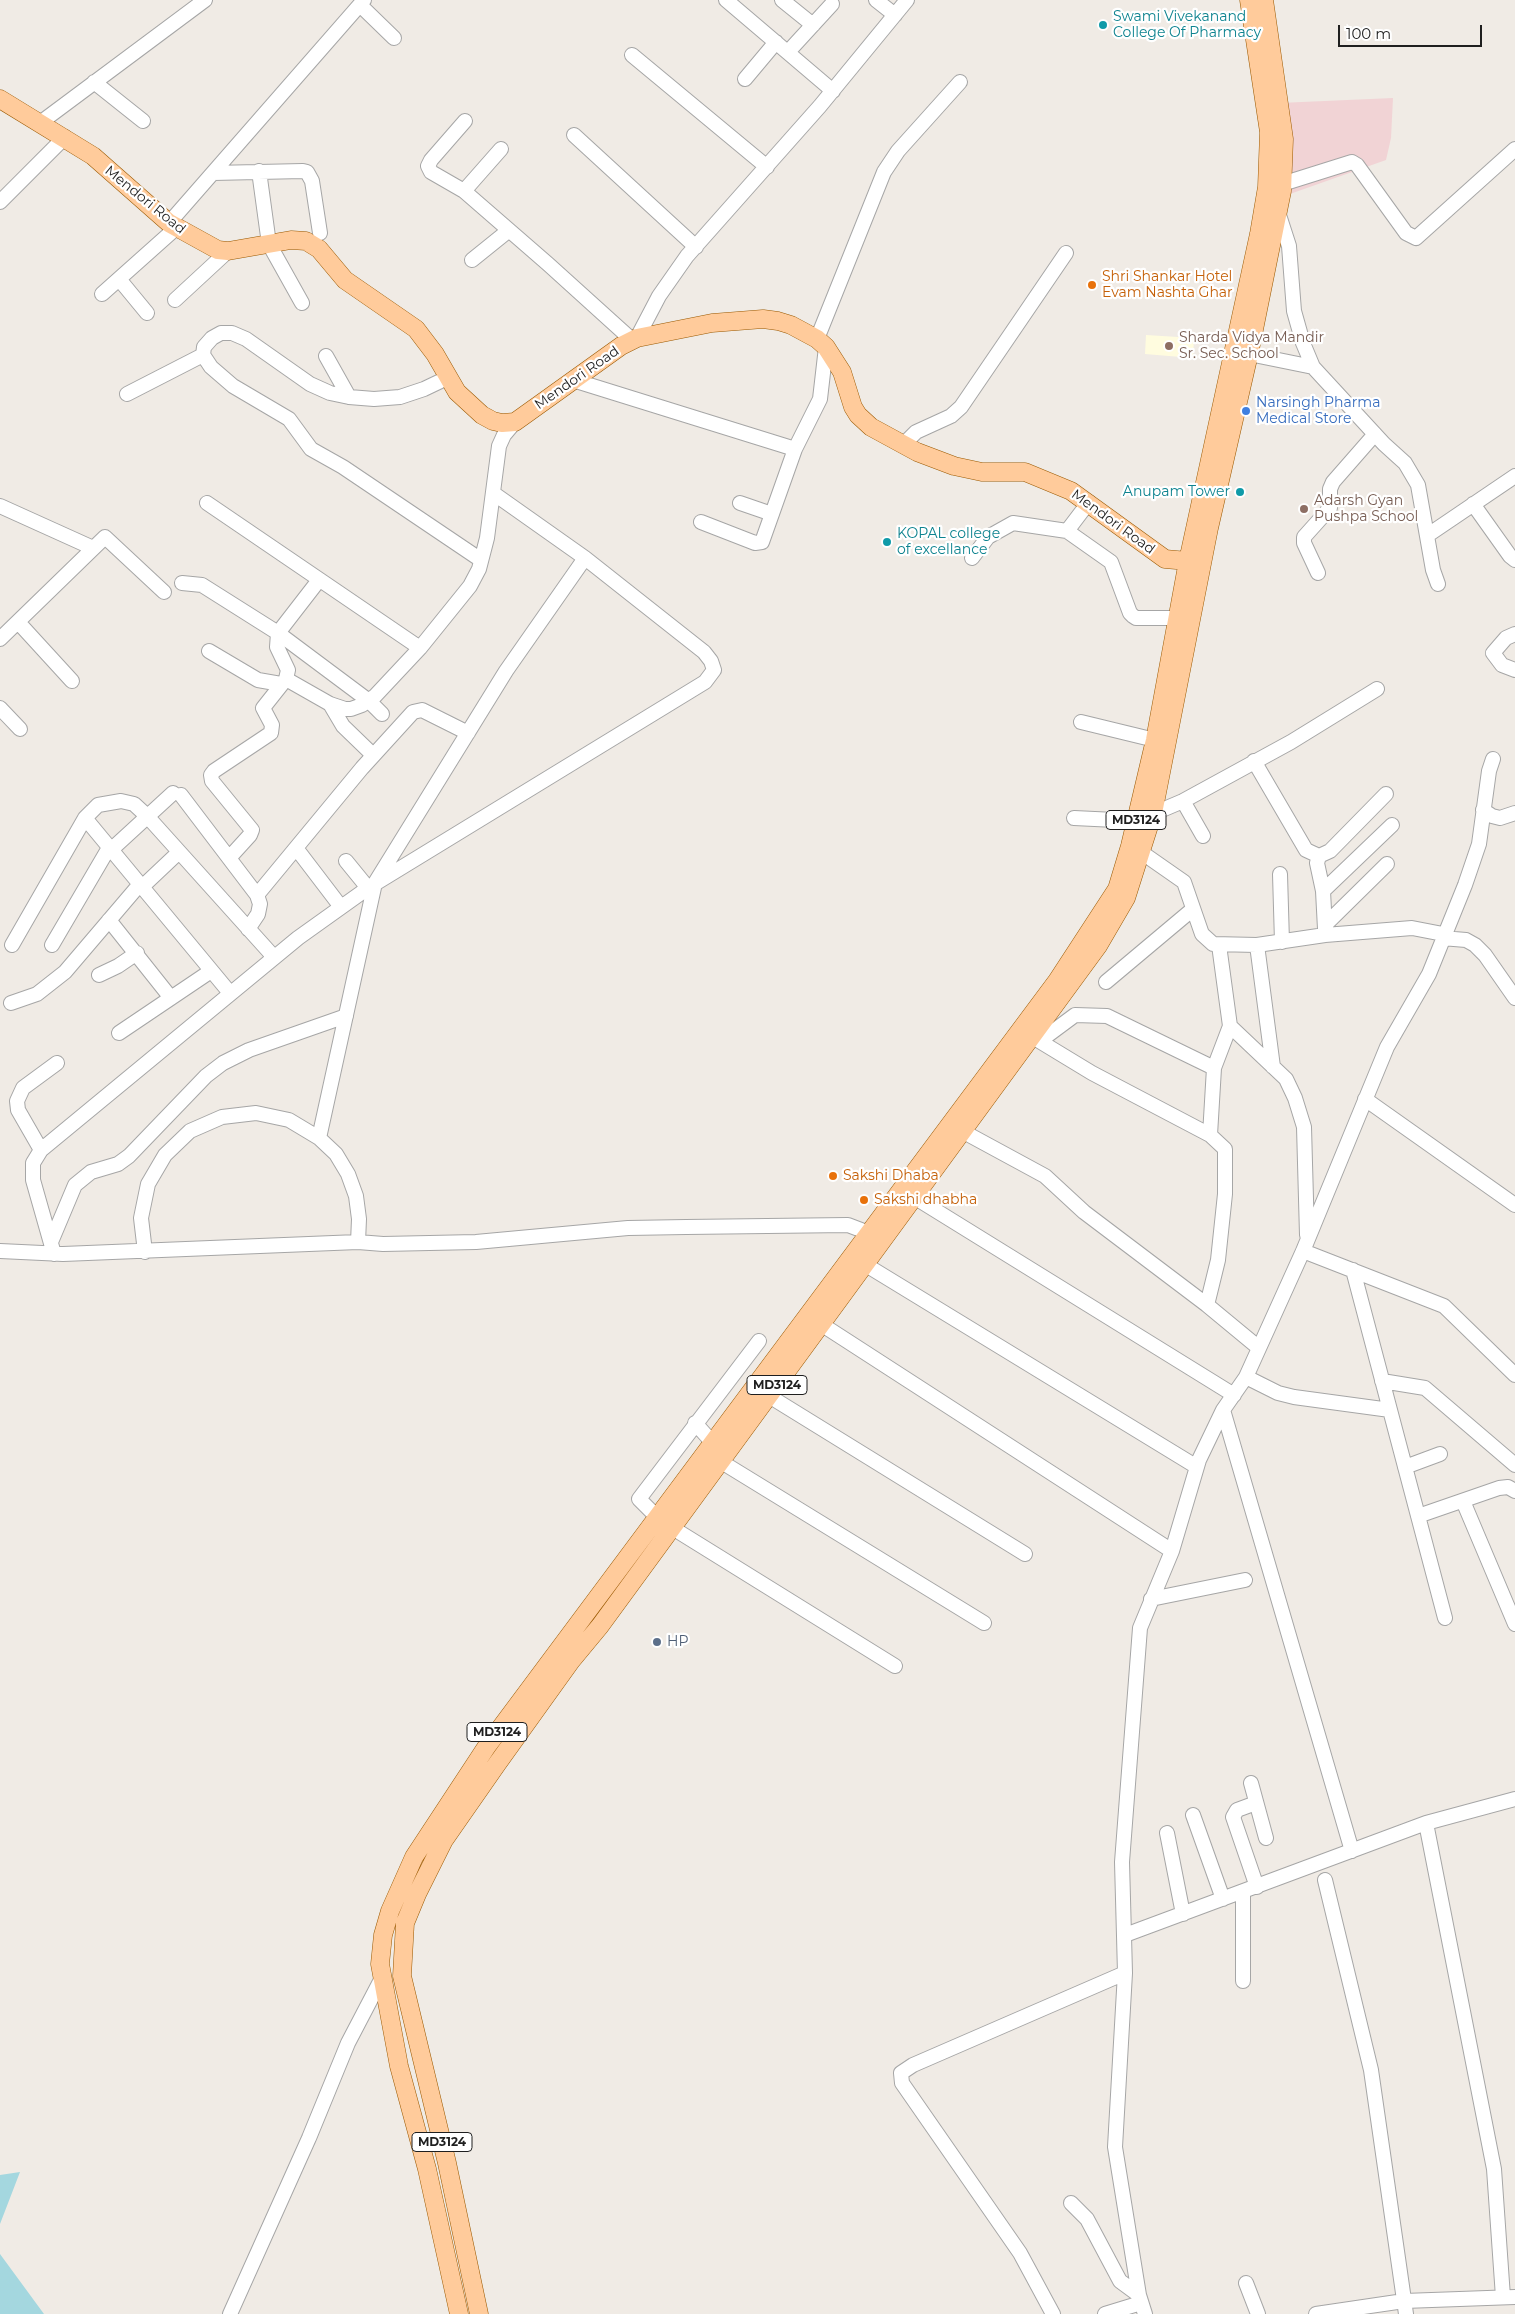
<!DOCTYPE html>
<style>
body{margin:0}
#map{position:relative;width:1515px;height:2314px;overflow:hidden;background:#f0ebe5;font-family:Montserrat,sans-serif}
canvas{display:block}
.scale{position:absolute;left:1338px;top:25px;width:144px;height:22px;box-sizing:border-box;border:2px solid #1f1f1f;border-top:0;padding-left:6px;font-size:15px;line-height:18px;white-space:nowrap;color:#1f1f1f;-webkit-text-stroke:4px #fff;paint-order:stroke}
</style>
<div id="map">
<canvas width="1515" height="2314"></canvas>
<div class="scale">100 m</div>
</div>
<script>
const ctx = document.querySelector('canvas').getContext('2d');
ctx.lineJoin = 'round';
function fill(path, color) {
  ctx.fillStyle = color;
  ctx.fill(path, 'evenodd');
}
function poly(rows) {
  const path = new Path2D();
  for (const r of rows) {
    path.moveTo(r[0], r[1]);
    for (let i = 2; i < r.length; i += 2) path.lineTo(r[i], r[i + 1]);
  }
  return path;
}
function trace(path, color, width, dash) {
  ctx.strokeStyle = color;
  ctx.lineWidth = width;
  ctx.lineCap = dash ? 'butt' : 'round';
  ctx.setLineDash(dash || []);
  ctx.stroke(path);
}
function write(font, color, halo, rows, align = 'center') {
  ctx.font = font + ' Montserrat,sans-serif';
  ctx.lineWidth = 4.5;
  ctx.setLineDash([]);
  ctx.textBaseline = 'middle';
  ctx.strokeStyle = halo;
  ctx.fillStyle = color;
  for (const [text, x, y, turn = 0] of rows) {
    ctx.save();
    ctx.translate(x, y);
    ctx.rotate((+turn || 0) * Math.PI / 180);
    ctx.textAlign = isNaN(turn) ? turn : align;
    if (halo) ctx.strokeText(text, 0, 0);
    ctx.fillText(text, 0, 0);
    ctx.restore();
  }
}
fill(poly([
 [1393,98,1391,138,1386,160,1287,195,1279,103]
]), '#f1d3d5');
fill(poly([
 [1146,335,1194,338,1193,358,1145,354]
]), '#fffcdf');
fill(poly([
 [20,2172,0,2224,0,2175],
 [0,2254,44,2314,0,2314]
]), '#a4d7df');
const minor = poly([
 [726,0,833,91],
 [782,0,813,25],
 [876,0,895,15],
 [360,5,394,38],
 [788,52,832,4],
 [632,55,767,167],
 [745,79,776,42],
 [94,82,143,121],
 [465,121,431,160,428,166,431,172,464,191,548,264,632,340],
 [40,123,205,0],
 [574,135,696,247],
 [259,171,269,244,302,303],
 [213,173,303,171,307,172,312,181,320,233],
 [1282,184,1352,162,1357,165,1406,233,1416,238,1515,149],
 [464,191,501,149],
 [0,202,65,137],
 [1278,212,1289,246,1294,311,1303,343,1313,367,1384,444,1405,463,1418,485,1433,570,1438,584],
 [169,223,364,0],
 [472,260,508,231],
 [119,279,147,313],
 [102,294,176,228],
 [175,300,228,251],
 [637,338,659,296,687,256,820,106,907,0],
 [817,339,884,172,898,151,960,82],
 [1249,354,1313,367],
 [326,356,349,397],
 [447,378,424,389,400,397,374,399,349,397,330,393,310,384,246,339,232,333,221,333,212,338,204,347,203,355,211,367,233,386,289,419,311,449,343,467,481,560],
 [573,380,795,449],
 [127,394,203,355],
 [903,445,916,432,951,416,961,407,1066,253],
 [207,503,420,648],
 [740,503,772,514],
 [1473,504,1510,556,1515,560],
 [0,506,93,548],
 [701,522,755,543,762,542,795,449,820,399,826,347],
 [1067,531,1111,562,1130,613,1133,616,1136,618,1178,618],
 [1428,535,1515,476],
 [972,558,988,537,1013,523,1067,531,1089,502],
 [1318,573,1304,543,1304,537,1330,508,1330,489,1333,482,1375,434],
 [182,583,202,585,278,633,369,701,382,714],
 [18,622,72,681],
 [1515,634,1506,638,1493,653,1502,665,1515,670],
 [0,639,105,537,164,592],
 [209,651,258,680,281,684],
 [286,679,330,704,345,709,351,709,362,705,375,696,420,648,470,586,479,569,487,538,499,446,504,435,515,422],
 [330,704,343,726,373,755],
 [0,708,20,729],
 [1081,722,1155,740],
 [1254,761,1306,850,1319,856,1330,851,1386,794],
 [181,795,257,895,260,904,258,914,248,929],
 [1183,801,1203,836],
 [1483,810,1492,816,1500,818,1515,813],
 [85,818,230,993],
 [1074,818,1136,821,1183,801,1291,742,1377,689],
 [296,848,341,907],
 [112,849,173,793],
 [1141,852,1184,882,1202,934,1213,944,1257,945,1325,935,1412,928,1443,934],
 [1319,856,1317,863,1323,891,1325,929],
 [230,857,250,835,252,830,212,781,211,775,214,771,271,733,272,725,263,708,286,679,288,670,277,647,278,633,319,580],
 [346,861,368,888],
 [1280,874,1282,942],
 [142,887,178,853],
 [1323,891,1392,825],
 [257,895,362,768,413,712,422,710,468,733],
 [109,920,171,998],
 [1325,925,1387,864],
 [1442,938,1466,940,1475,945,1485,955,1515,998],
 [12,945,85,818,98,805,121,801,134,804,147,816,273,956],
 [52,945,110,846],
 [1219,945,1230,1026,1214,1068,1210,1135,1225,1149,1225,1194,1218,1260,1207,1305,1259,1348],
 [1257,945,1273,1067],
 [99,975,118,966,137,953],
 [1106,982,1193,909],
 [11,1003,37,994,65,972,140,884],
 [1230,1026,1286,1079,1295,1098,1304,1127,1307,1235],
 [119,1033,211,971],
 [1031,1036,1092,1073,1210,1135],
 [1040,1041,1075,1015,1107,1016,1214,1068],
 [1365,1099,1515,1205],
 [962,1131,1045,1176,1084,1212,1207,1305],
 [319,1138,375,883,506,671,585,558],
 [41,1150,18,1110,17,1101,23,1088,57,1063],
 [914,1197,1234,1395],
 [51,1242,75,1185,91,1172,118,1164,129,1156,206,1076,223,1063,249,1050,346,1016],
 [0,1251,63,1254,358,1242,383,1244,476,1242,628,1228,686,1227,848,1225,869,1233,877,1239],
 [1303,1251,1444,1306,1515,1375],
 [145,1252,141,1218,148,1184,165,1155,190,1131,222,1117,256,1113,289,1120,319,1138,336,1154,348,1174,356,1196,359,1219,358,1242],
 [54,1254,33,1180,33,1163,41,1150,298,938,368,888,705,682,714,670,711,661,704,652,585,558,493,493],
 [866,1265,1197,1467],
 [1353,1270,1445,1618],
 [821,1324,1172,1551],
 [1246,1377,1278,1393,1294,1397,1390,1410],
 [1382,1381,1425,1388,1515,1465],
 [769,1396,1025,1554],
 [1223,1410,1352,1851],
 [695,1423,712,1442],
 [720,1461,984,1623],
 [1405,1467,1440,1454],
 [1463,1501,1515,1624],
 [1418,1516,1499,1488,1508,1487,1515,1491],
 [657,1517,639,1499,759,1341],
 [671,1527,895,1666],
 [1151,1599,1245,1580],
 [1251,1783,1266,1838],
 [1256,1803,1237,1810,1233,1817,1257,1887],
 [1193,1815,1223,1899],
 [1426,1823,1494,2169,1503,2297],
 [1167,1833,1183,1914],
 [1325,1880,1371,2070,1406,2314],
 [1125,1935,1426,1823,1515,1799],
 [1243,1981,1243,1892],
 [1071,2203,1087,2219,1120,2281,1139,2295],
 [1246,2283,1258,2314],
 [230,2314,309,2138,348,2043,383,1976],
 [1053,2314,1020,2253,902,2083,901,2073,913,2065,1125,1973],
 [1105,2314,1141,2303],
 [1145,2314,1139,2295,1115,2147,1125,1973,1122,1862,1140,1628,1172,1551,1199,1460,1223,1410,1246,1377,1303,1251,1387,1047,1429,974,1465,885,1479,844,1489,771,1493,759],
 [1316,2314,1404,2301,1515,2297]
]);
const major = poly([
 [0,99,93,156,169,223,218,250,228,251,291,240,306,241,319,249,345,280,416,329,435,354,457,392,482,415,493,421,502,423,515,422,621,346,637,338,712,323,763,319,778,321,791,325,817,339,826,347,842,372,853,407,858,415,871,427,917,452,954,466,982,472,1025,472,1071,491,1165,559,1188,561],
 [459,2314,427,2169,399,2066,380,1964,383,1935,390,1911,414,1857,487,1746,1057,981,1117,889,1130,846,1155,740,1188,561,1259,234,1267,187,1269,132,1249,0],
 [479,2314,447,2163,402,1976,405,1923,417,1894,444,1840,497,1764,571,1661,600,1626,1098,946,1126,898,1153,813,1209,528,1249,354,1282,191,1284,139,1264,0]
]);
trace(minor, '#a6a6a6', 16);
trace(major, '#9a5900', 19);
trace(minor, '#fff', 14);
trace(major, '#ffcb9b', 18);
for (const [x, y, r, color] of [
 [1103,25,5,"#0f9aa8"],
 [1092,285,5,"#e8710a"],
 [1169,346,5,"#8d6e63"],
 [1246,411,5,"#3f7fe0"],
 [1240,492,5,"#0f9aa8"],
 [1304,509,5,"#8d6e63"],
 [887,542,5,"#0f9aa8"],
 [833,1176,5,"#e8710a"],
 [864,1200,5,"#e8710a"],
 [657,1642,5,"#5c6f8a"]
]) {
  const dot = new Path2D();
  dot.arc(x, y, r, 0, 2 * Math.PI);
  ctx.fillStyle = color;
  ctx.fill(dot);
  trace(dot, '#fff', 2);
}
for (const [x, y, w] of [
 [1136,820,60],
 [777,1385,60],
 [497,1732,60],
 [442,2142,60]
]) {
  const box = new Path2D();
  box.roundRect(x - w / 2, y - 9.5, w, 19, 4);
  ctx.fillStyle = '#fff';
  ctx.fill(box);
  trace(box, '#1f1f1f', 1);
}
write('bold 12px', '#1f1f1f', null, [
 ["MD3124",1136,820],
 ["MD3124",777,1385],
 ["MD3124",497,1732],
 ["MD3124",442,2142]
]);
write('14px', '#0d838f', '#fff', [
 ["Swami Vivekanand",1113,17],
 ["College Of Pharmacy",1113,33],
 ["Anupam Tower",1230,492,"right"],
 ["KOPAL college",897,534],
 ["of excellance",897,550]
], 'left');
write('14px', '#1f1f1f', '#fff', [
 ["Mendori Road",145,200,39],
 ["Mendori Road",577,378,-35],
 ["Mendori Road",1113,522,36]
]);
write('14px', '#c56008', '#fff', [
 ["Shri Shankar Hotel",1102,277],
 ["Evam Nashta Ghar",1102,293],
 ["Sakshi Dhaba",843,1176],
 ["Sakshi dhabha",874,1200]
], 'left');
write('14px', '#785e54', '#fff', [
 ["Sharda Vidya Mandir",1179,338],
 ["Sr. Sec. School",1179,354],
 ["Adarsh Gyan",1314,501],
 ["Pushpa School",1314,517]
], 'left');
write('14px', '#366cbe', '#fff', [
 ["Narsingh Pharma",1256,403],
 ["Medical Store",1256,419]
], 'left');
write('14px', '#4e5e75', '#fff', [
 ["HP",667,1642]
], 'left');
</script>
